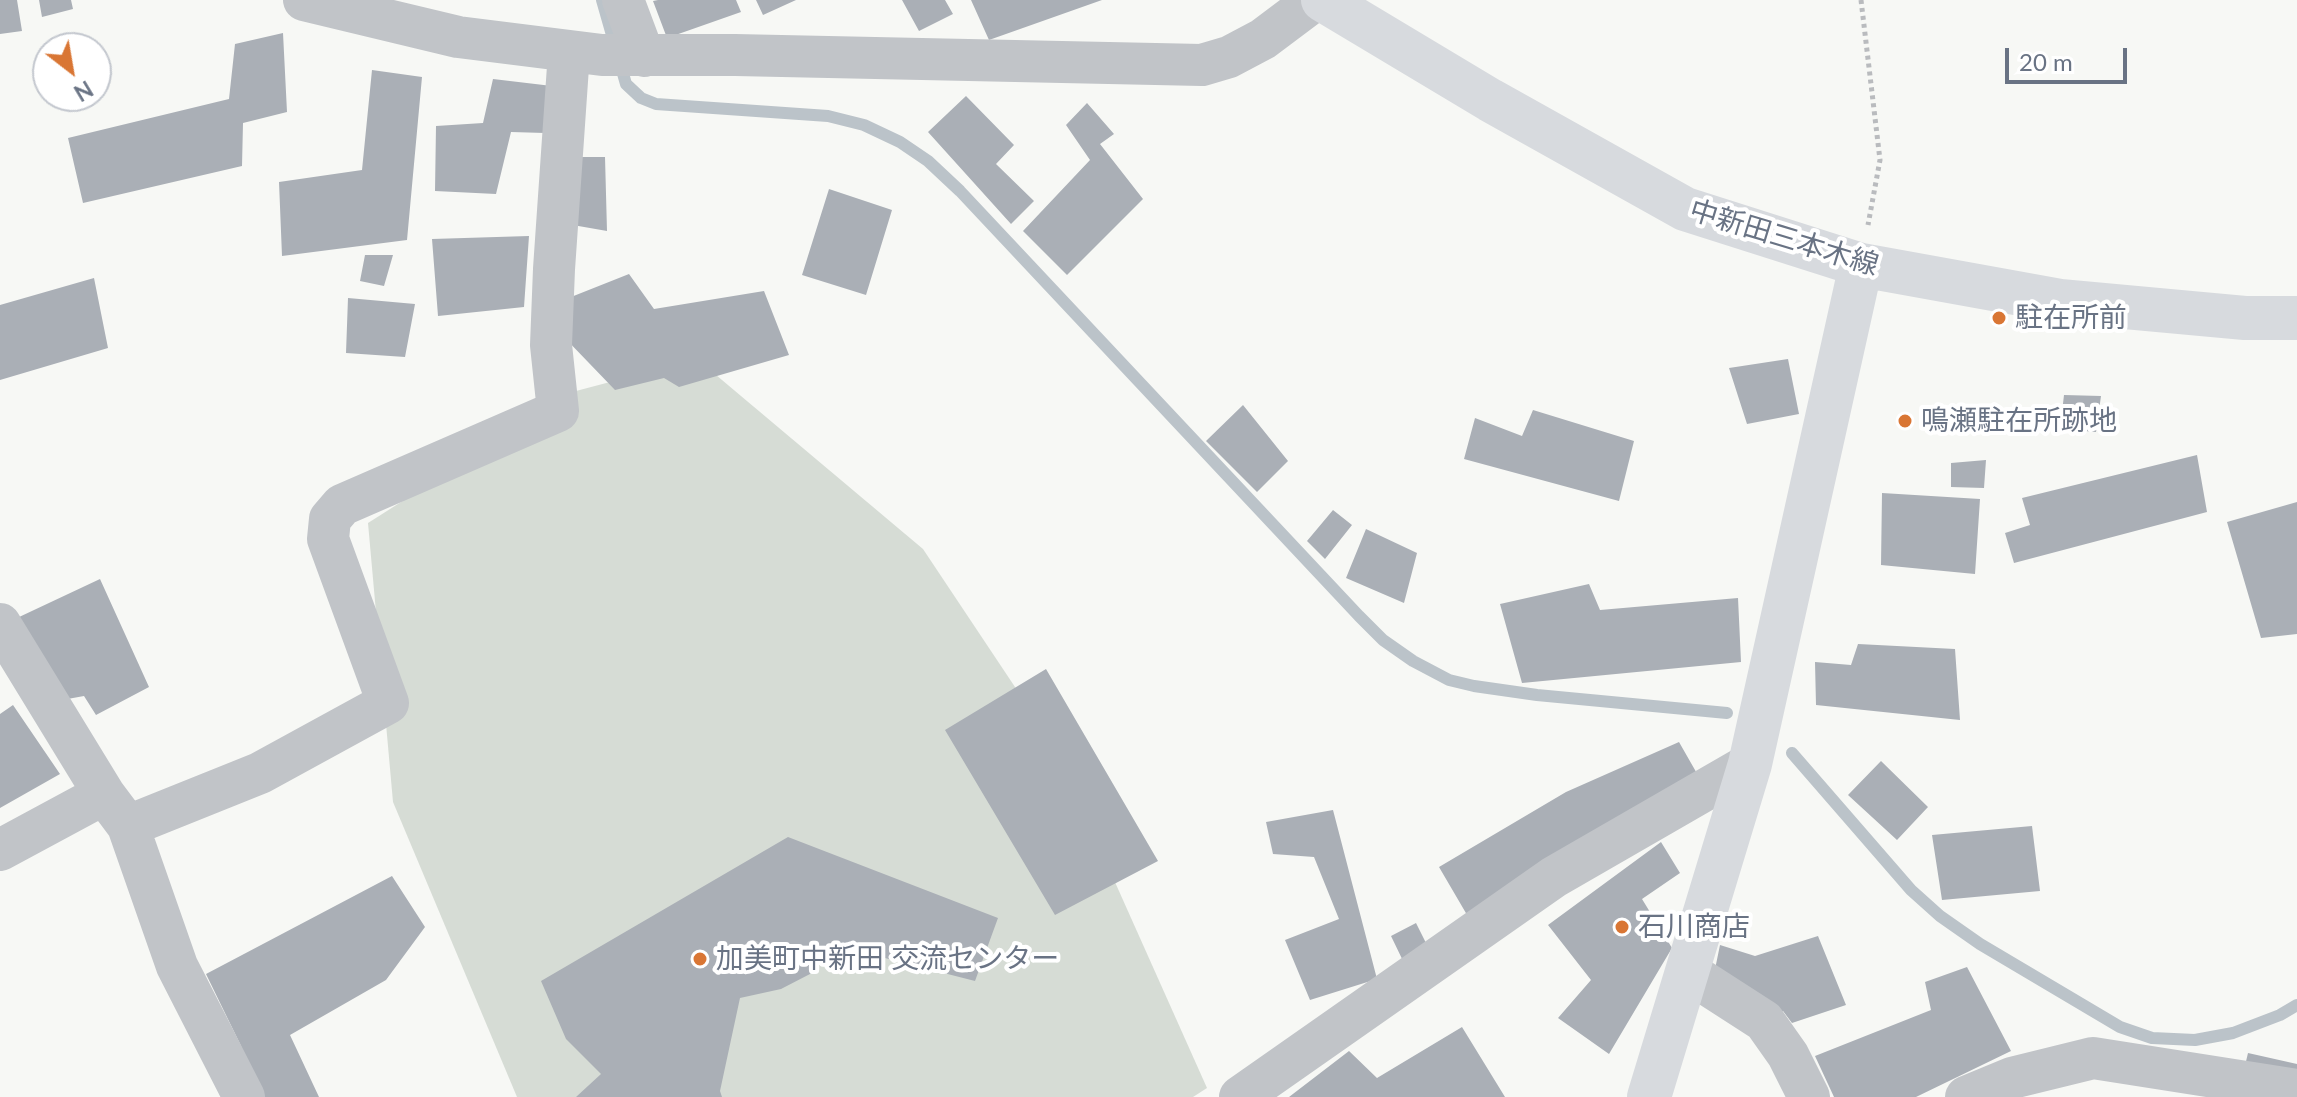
<!DOCTYPE html>
<meta charset="utf-8">
<style>
body{margin:0}
#map{position:relative;width:2297px;height:1097px;overflow:hidden;background:#f7f8f5;font-family:Lato,sans-serif}
canvas{display:block}
.north{position:absolute;left:32px;top:32px;width:80px;height:80px;box-sizing:border-box;background:#fff;border:2px solid #c3c7ce;border-radius:50%;rotate:149deg;font-size:22px;font-weight:700;line-height:32px;text-align:center;color:#697384}
.north::after{content:'';display:block;margin:auto;width:28px;height:36px;background:#d97634;clip-path:polygon(50% 0,100% 100%,50% 72%,0 100%)}
.scale{position:absolute;left:2005px;top:48px;width:122px;height:36px;box-sizing:border-box;border:4px solid #697384;border-top:0;padding-left:10px;font-size:24px;line-height:28px;white-space:nowrap;color:#697384;-webkit-text-stroke:6px #fff;paint-order:stroke}
</style>
<div id="map">
<canvas width="2297" height="1097"></canvas>
<div class="north">N</div>
<div class="scale">20 m</div>
</div>
<script>
const ctx = document.querySelector('canvas').getContext('2d');
ctx.lineJoin = 'round';
function fill(path, color) {
  ctx.fillStyle = color;
  ctx.fill(path, 'evenodd');
}
function poly(rows) {
  const path = new Path2D();
  for (const r of rows) {
    path.moveTo(r[0], r[1]);
    for (let i = 2; i < r.length; i += 2) path.lineTo(r[i], r[i + 1]);
  }
  return path;
}
function trace(path, color, width, dash) {
  ctx.strokeStyle = color;
  ctx.lineWidth = width;
  ctx.lineCap = dash ? 'butt' : 'round';
  ctx.setLineDash(dash || []);
  ctx.stroke(path);
}
function write(font, color, halo, rows, align = 'center') {
  ctx.font = font + ' Lato,"Noto Sans JP",sans-serif';
  ctx.lineWidth = 8;
  ctx.setLineDash([]);
  ctx.textBaseline = 'middle';
  ctx.strokeStyle = halo;
  ctx.fillStyle = color;
  for (const [text, x, y, turn = 0] of rows) {
    ctx.save();
    ctx.translate(x, y);
    ctx.rotate((+turn || 0) * Math.PI / 180);
    ctx.textAlign = isNaN(turn) ? turn : align;
    if (halo) ctx.strokeText(text, 0, 0);
    ctx.fillText(text, 0, 0);
    ctx.restore();
  }
}
fill(poly([
 [697,359,923,549,1019,693,1106,862,1207,1088,1193,1097,517,1097,393,802,368,523,576,391]
]), '#d6dcd5');
trace(poly([
 [602,0,626,84,641,98,656,104,828,116,864,125,900,142,928,161,960,191,1359,616,1383,640,1413,661,1449,680,1474,686,1537,695,1727,713],
 [1792,753,1911,890,1940,916,1980,944,2120,1027,2152,1038,2195,1040,2233,1033,2280,1015,2297,1005]
]), '#bbc3c9', 12);
fill(poly([
 [0,0,17,0,22,31,0,34],
 [39,0,71,0,73,9,42,17],
 [658,0,736,0,741,12,667,38,653,1],
 [756,0,796,0,763,15],
 [902,0,945,0,953,14,919,31],
 [971,0,1102,0,989,40],
 [283,33,287,112,243,123,242,166,83,203,68,138,229,99,235,44],
 [372,70,422,77,407,240,282,256,279,182,362,170],
 [493,79,552,86,545,133,511,132,496,194,435,191,436,126,483,123],
 [966,96,1014,145,996,164,1034,201,1011,224,928,132],
 [1087,103,1114,134,1100,144,1143,199,1067,275,1023,231,1090,160,1066,125],
 [575,157,605,157,607,231,567,224],
 [829,189,892,210,866,295,802,275],
 [529,236,524,307,438,316,432,239],
 [365,255,393,255,384,286,360,281],
 [629,274,654,309,764,291,789,355,679,387,664,378,615,390,562,335,566,299],
 [94,278,108,348,0,380,0,305],
 [348,298,415,304,405,357,346,353],
 [1788,359,1799,414,1747,424,1729,368],
 [2064,395,2101,396,2096,432,2060,429],
 [1243,405,1288,461,1257,492,1206,441],
 [1533,410,1634,441,1619,501,1464,459,1475,418,1522,436],
 [2197,455,2207,512,2014,563,2005,533,2030,525,2022,498],
 [1986,460,1984,488,1951,487,1951,463],
 [1882,493,1980,499,1975,574,1881,565],
 [2297,502,2297,634,2261,638,2227,522],
 [1333,510,1352,525,1325,559,1307,541],
 [1366,529,1417,553,1404,603,1346,578],
 [100,579,149,687,96,715,84,696,62,700,17,618],
 [1589,584,1600,610,1738,598,1741,662,1522,683,1500,604],
 [1858,644,1955,649,1960,720,1816,705,1815,662,1851,665],
 [1046,669,1158,861,1055,915,945,730],
 [13,705,60,774,0,808,0,714],
 [1679,742,1703,784,1470,920,1439,867,1566,792],
 [1881,761,1928,807,1897,840,1848,795],
 [1333,810,1377,979,1310,1000,1285,940,1339,919,1314,857,1273,854,1266,822],
 [2032,826,2040,891,1942,900,1932,835],
 [788,837,998,918,975,981,834,945,810,974,781,989,740,998,720,1091,722,1097,576,1097,601,1074,566,1039,541,981],
 [1661,842,1680,873,1642,899,1672,948,1609,1054,1558,1018,1591,980,1548,925],
 [392,876,425,927,386,980,290,1035,319,1097,253,1097,241,1046,206,974],
 [1416,923,1429,949,1405,965,1391,936],
 [1818,936,1846,1005,1792,1023,1783,1011,1771,1014,1713,979,1720,945,1755,956],
 [1967,967,2011,1051,1916,1097,1834,1097,1815,1056,1931,1010,1925,982],
 [1462,1027,1505,1097,1289,1097,1349,1051,1377,1078],
 [2248,1053,2297,1064,2297,1081,2243,1074]
]), '#aaafb6');
trace(poly([
 [1861,0,1880,160,1868,225]
]), '#b9bbbe', 5, [4, 4]);
trace(poly([
 [304,0,458,37,602,55,735,55,1202,65,1229,57,1263,39,1315,0],
 [623,0,644,56],
 [0,624,104,794,128,826,177,966,244,1097],
 [128,826,260,773,388,703,328,539,330,519,342,505,558,411,551,345,554,269,569,52],
 [0,850,104,794],
 [1688,972,1764,1021,1788,1055,1809,1097],
 [1240,1097,1554,877,1750,764],
 [1966,1097,2012,1078,2093,1058,2297,1090]
]), '#c1c4c8', 42);
trace(poly([
 [1323,0,1490,100,1685,209,1861,265,2060,301,2245,318,2297,318],
 [1649,1097,1750,764,1861,265]
]), '#d7dade', 44);
for (const [x, y, r, color] of [
 [1999,318,8,"#d97634"],
 [1905,421,8,"#d97634"],
 [1622,927,8,"#d97634"],
 [700,959,8,"#d97634"]
]) {
  const dot = new Path2D();
  dot.arc(x, y, r, 0, 2 * Math.PI);
  ctx.fillStyle = color;
  ctx.fill(dot);
  trace(dot, '#fff', 3);
}
write('28px', '#697384', '#fff', [
 ["中新田三本木線",1784,238,17]
]);
write('28px', '#697384', '#fff', [
 ["駐在所前",2015,318],
 ["鳴瀬駐在所跡地",1921,421],
 ["石川商店",1638,927],
 ["加美町中新田 交流センター",716,959]
], 'left');
</script>
